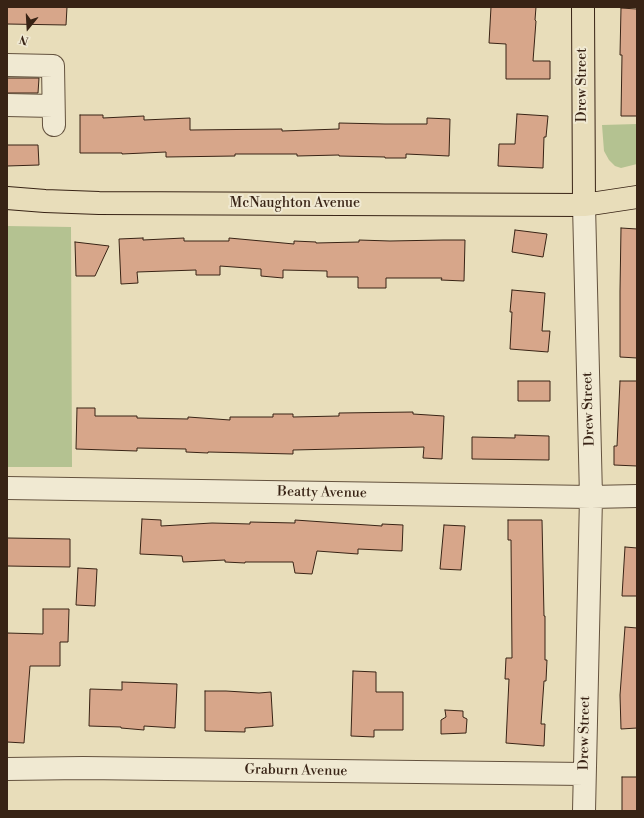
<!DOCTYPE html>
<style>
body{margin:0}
#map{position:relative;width:644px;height:818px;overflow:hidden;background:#e8ddba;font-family:"Libre Bodoni",serif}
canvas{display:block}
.frame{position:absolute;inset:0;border:8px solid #382315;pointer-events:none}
.north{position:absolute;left:8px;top:8px;width:40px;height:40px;-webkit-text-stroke:3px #f0e9d2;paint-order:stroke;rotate:198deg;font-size:11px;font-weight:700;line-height:16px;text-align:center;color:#382315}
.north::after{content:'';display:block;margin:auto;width:14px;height:18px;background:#382315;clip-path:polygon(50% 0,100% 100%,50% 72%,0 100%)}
</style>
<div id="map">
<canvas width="644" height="818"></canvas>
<div class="frame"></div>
<div class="north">N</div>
</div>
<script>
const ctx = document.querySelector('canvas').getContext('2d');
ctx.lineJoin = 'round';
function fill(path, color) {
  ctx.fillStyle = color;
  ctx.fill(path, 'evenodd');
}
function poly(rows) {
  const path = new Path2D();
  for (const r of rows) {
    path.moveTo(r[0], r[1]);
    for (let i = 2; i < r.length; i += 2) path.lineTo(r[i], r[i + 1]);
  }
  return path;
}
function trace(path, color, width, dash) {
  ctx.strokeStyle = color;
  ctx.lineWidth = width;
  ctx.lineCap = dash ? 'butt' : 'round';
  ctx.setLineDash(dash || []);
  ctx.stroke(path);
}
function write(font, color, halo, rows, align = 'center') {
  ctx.font = font + ' "Libre Bodoni",serif';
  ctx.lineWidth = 4;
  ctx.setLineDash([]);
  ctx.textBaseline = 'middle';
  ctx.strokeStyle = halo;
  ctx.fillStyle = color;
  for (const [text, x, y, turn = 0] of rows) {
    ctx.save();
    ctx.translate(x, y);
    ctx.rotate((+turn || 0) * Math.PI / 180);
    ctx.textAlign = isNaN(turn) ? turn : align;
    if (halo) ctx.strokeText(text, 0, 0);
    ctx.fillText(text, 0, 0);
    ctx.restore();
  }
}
fill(poly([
 [637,124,637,164,621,168,615,166,609,160,604,151,602,125],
 [7,226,71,227,72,467,7,467]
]), '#b4c291');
const building = poly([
 [7,7,67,7,66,25,7,24,7,7],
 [491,7,536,7,535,20,536,21,533,61,550,61,550,79,506,79,506,44,489,43,491,7],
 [621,8,637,9,637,116,621,116,622,55,620,55,621,8],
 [7,78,39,78,38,93,7,93,7,78],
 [517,114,548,116,546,137,544,137,543,168,498,166,499,144,515,144,517,114],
 [80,115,103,115,103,118,144,116,144,120,190,118,190,130,282,129,282,131,339,129,339,123,385,124,427,124,427,118,450,119,449,156,406,154,406,158,385,158,385,157,339,156,339,155,297,156,297,154,235,154,235,156,166,157,166,152,122,154,122,153,80,153,80,115],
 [7,145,38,145,39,165,7,166,7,145],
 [621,228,637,229,637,358,620,357,620,291,621,228],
 [515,230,547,234,543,257,512,252,515,230],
 [143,238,143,240,184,238,184,241,229,241,229,238,294,244,294,241,316,242,316,243,359,242,359,240,390,241,443,240,465,240,464,281,441,280,442,278,386,278,386,288,358,288,358,277,327,277,327,271,283,270,283,278,261,276,261,269,220,266,220,275,196,275,196,270,137,272,138,283,121,284,119,239,143,238],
 [75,242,109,246,95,276,76,276,75,242],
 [512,290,545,293,542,331,550,331,548,352,510,349,512,312,510,312,512,290],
 [518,381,550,381,550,401,518,401,518,381],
 [620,381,637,381,637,466,614,465,614,446,617,446,620,381],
 [77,408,95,408,95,416,137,416,137,418,188,419,188,417,230,420,230,417,273,417,273,414,293,414,293,417,339,416,339,413,413,412,413,414,444,416,442,459,423,458,424,447,293,450,293,454,208,452,208,453,186,452,186,449,137,448,137,451,76,449,77,408],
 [515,435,549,436,549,460,472,459,472,437,515,438,515,435],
 [142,519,161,520,161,526,212,523,250,524,250,522,295,523,295,520,382,526,382,524,403,525,402,551,358,549,358,554,317,551,312,574,295,573,293,562,245,562,245,563,225,562,225,560,183,562,182,556,140,554,142,519],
 [508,520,542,520,544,616,545,616,545,660,547,660,546,681,544,681,541,724,545,724,544,746,506,743,509,679,505,679,506,658,512,658,511,540,508,540,508,520],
 [444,525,465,526,461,570,440,569,444,525],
 [7,538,70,539,70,567,7,566,7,538],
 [625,547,637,548,637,596,622,596,625,547],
 [78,568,97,569,95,606,76,605,78,568],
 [43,609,69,609,68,642,60,642,60,666,30,666,24,743,7,742,7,633,43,634,43,609],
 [625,627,637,628,637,728,621,729,620,695,625,627],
 [353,671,376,672,376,692,403,692,403,730,374,730,374,737,351,736,353,671],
 [122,682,177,684,175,728,144,726,144,730,121,728,121,727,89,726,90,689,122,690,122,682],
 [205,691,226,691,259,693,271,692,273,726,245,728,245,732,205,731,205,691],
 [445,710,463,711,463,717,467,719,466,733,441,734,441,720,446,717,445,710],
 [622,777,637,777,637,811,622,811,622,777]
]);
fill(building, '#d7a68a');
trace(building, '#382315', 1);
const minor = poly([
 [7,65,53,66,54,125],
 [7,105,53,106],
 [584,205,591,497,584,811],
 [7,488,591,497,637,496],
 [7,769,83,768,584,774]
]);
const major = poly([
 [583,7,584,205],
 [7,198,45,201,99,203,584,205,637,197]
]);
trace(minor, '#64523e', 24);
trace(major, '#382315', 24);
trace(minor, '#f0e9d2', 22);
trace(major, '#e8ddba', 22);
write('14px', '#382315', '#f0e9d2', [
 ["Drew Street",583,85,-90],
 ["McNaughton Avenue",295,204],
 ["Drew Street",589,409,-92],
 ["Beatty Avenue",322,493,1],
 ["Drew Street",585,733,-89],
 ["Graburn Avenue",296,771,1]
]);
</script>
